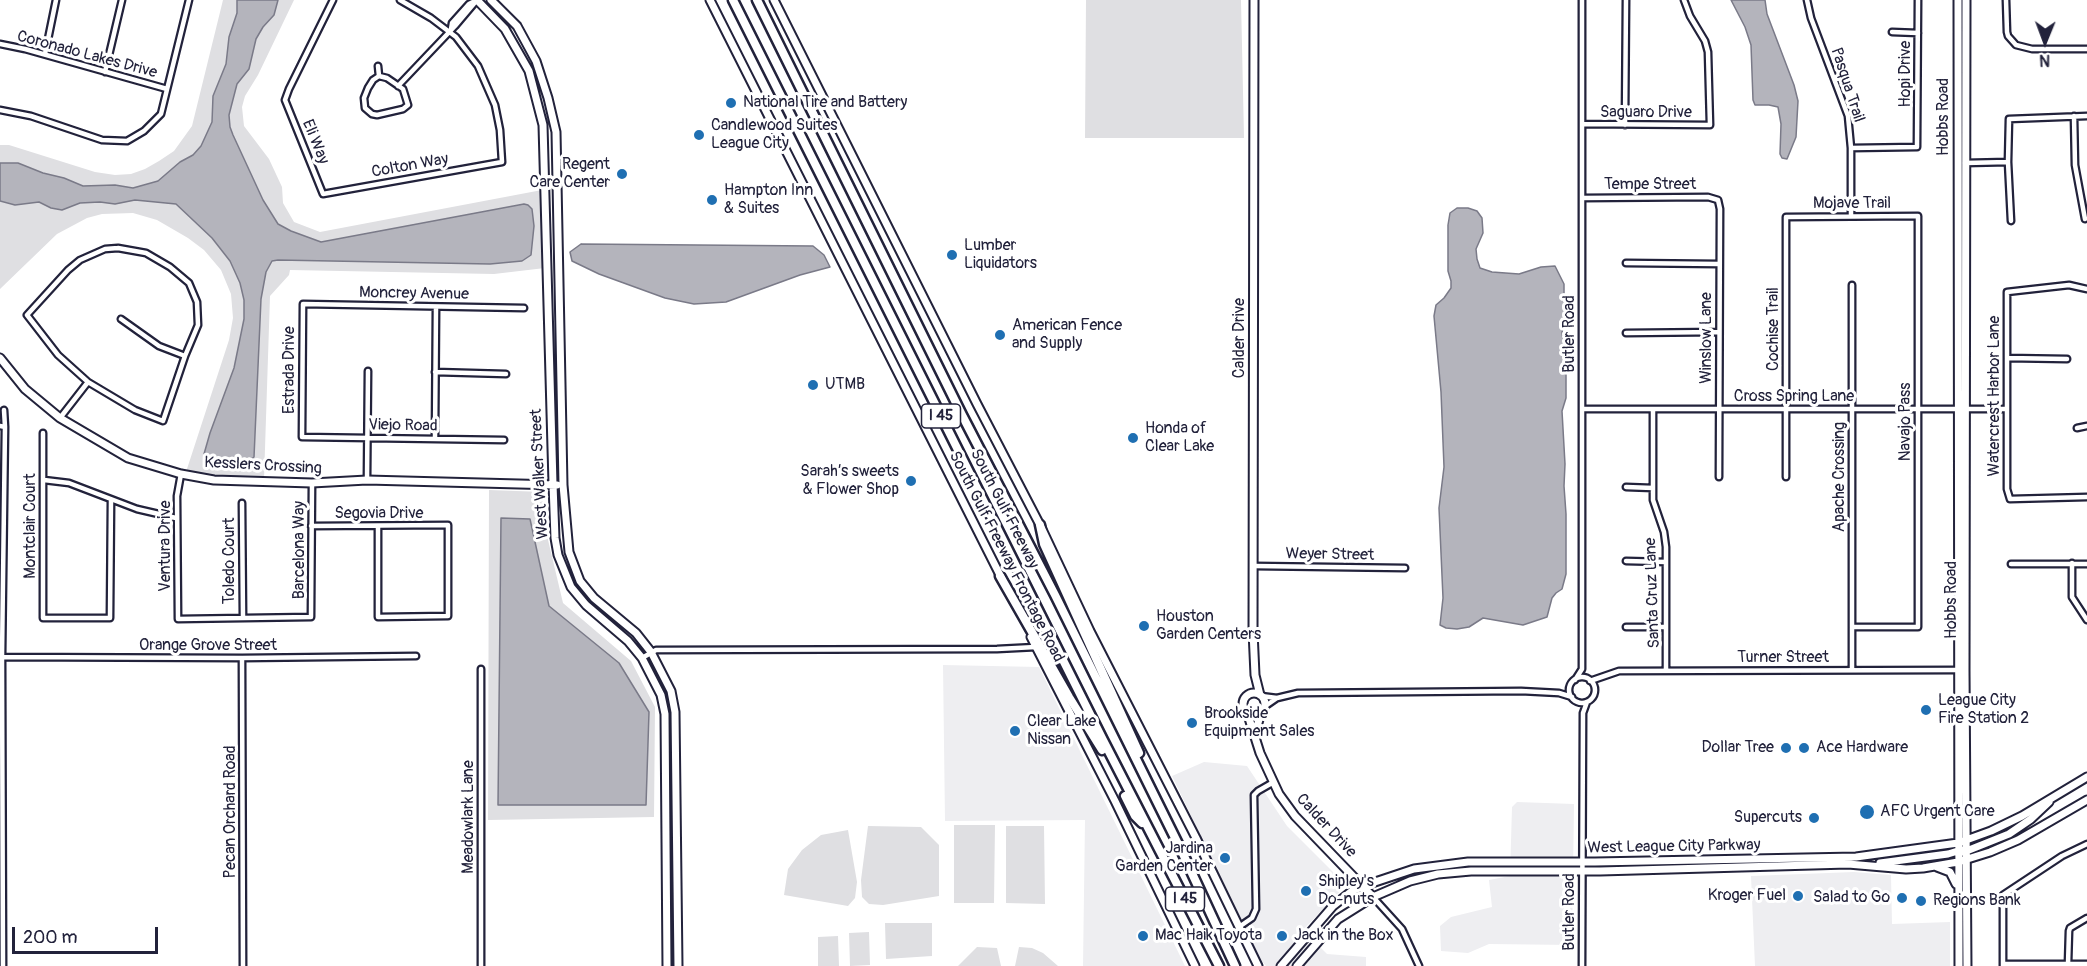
<!DOCTYPE html>
<meta charset="utf-8">
<style>
body{margin:0}
#map{position:relative;width:2087px;height:966px;overflow:hidden;background:#fff;font-family:Pangolin,sans-serif}
canvas{display:block}
.north{position:absolute;left:2015px;top:12px;width:60px;height:60px;-webkit-text-stroke:4px #fff;paint-order:stroke;rotate:181deg;font-size:16px;font-weight:700;line-height:24px;text-align:center;color:#22223b}
.north::after{content:'';display:block;margin:auto;width:21px;height:27px;background:#22223b;clip-path:polygon(50% 0,100% 100%,50% 72%,0 100%)}
.scale{position:absolute;left:12px;top:927px;width:146px;height:27px;box-sizing:border-box;border:3px solid #22223b;border-top:0;padding-left:8px;font-size:18px;line-height:21px;white-space:nowrap;color:#22223b;-webkit-text-stroke:4px #fff;paint-order:stroke}
</style>
<div id="map">
<canvas width="2087" height="966"></canvas>
<div class="north">N</div>
<div class="scale">200 m</div>
</div>
<script>
const ctx = document.querySelector('canvas').getContext('2d');
ctx.lineJoin = 'round';
function fill(path, color) {
  ctx.fillStyle = color;
  ctx.fill(path, 'evenodd');
}
function poly(rows) {
  const path = new Path2D();
  for (const r of rows) {
    if (r.length === 3) {
      path.moveTo(r[0] + r[2], r[1]);
      path.arc(r[0], r[1], r[2], 0, 2 * Math.PI);
      continue;
    }
    path.moveTo(r[0], r[1]);
    for (let i = 2; i < r.length; i += 2) path.lineTo(r[i], r[i + 1]);
  }
  return path;
}
function trace(path, color, width, dash) {
  ctx.strokeStyle = color;
  ctx.lineWidth = width;
  ctx.lineCap = dash ? 'butt' : 'round';
  ctx.setLineDash(dash || []);
  ctx.stroke(path);
}
function write(font, color, halo, rows, align = 'center') {
  ctx.font = font + ' Pangolin,sans-serif';
  ctx.lineWidth = 6;
  ctx.setLineDash([]);
  ctx.textBaseline = 'middle';
  ctx.strokeStyle = halo;
  ctx.fillStyle = color;
  for (const [text, x, y, turn = 0] of rows) {
    ctx.save();
    ctx.translate(x, y);
    ctx.rotate((+turn || 0) * Math.PI / 180);
    ctx.textAlign = isNaN(turn) ? turn : align;
    if (halo) ctx.strokeText(text, 0, 0);
    ctx.fillText(text, 0, 0);
    ctx.restore();
  }
}
fill(poly([
 [943,665,1039,667,1185,966,1083,966,1085,820,945,821],
 [1204,762,1247,766,1287,826,1346,885,1303,930,1327,954,1366,957,1366,966,1266,966,1260,959,1172,776],
 [1517,802,1574,804,1572,945,1489,944,1468,953,1441,951,1440,926,1451,917,1492,907,1489,880,1510,876,1512,807],
 [1854,872,1891,875,1892,924,1950,922,1950,966,1755,966,1751,876]
]), '#eeeef1');
fill(poly([
 [223,0,294,0,258,75,245,96,242,107,244,126,269,159,282,187,283,203,294,222,320,232,542,190,545,268,494,274,290,270,289,275,270,296,264,479,224,478,186,472,229,340,233,318,231,294,221,270,204,250,188,238,157,220,133,213,102,214,87,218,57,234,0,289,0,145,9,145,95,172,115,175,131,174,145,169,159,161,174,151,192,126],
 [1086,0,1241,0,1244,138,1085,138],
 [489,490,544,492,544,523,563,603,631,661,655,707,654,817,488,820],
 [954,825,995,825,994,903,954,903],
 [868,826,921,827,939,845,939,896,883,905,869,904,862,897,861,880],
 [1006,826,1044,826,1045,904,1006,903],
 [848,830,857,882,855,898,848,906,784,895,788,869,802,850,821,835],
 [885,923,932,923,932,956,886,959],
 [869,932,870,965,850,966,849,933],
 [838,936,839,966,818,966,818,937],
 [977,947,997,948,1001,966,958,966],
 [1019,947,1032,948,1043,953,1058,966,1015,966]
]), '#dfdfe2');
const water = poly([
 [237,0,278,0,274,15,263,27,256,39,249,69,237,84,229,115,230,127,233,135,263,200,278,224,291,231,321,242,524,204,528,205,532,209,534,226,531,255,522,261,490,264,278,260,272,261,266,272,261,299,254,457,248,462,212,459,204,454,210,433,234,368,244,319,244,300,240,283,230,261,212,238,176,204,135,200,115,204,100,202,80,203,62,210,51,208,39,202,15,205,0,201,0,163,18,163,43,173,64,178,83,186,115,185,133,188,158,181,180,162,193,155,201,146,212,122,213,96,226,64,229,37,237,13,237,0],
 [1731,0,1765,0,1767,14,1794,85,1798,101,1796,137,1787,159,1782,158,1780,154,1781,124,1778,107,1769,105,1755,105,1753,100,1751,45,1745,27,1731,0],
 [1457,208,1468,208,1477,211,1482,218,1483,233,1476,249,1477,259,1480,268,1492,272,1519,274,1541,267,1555,266,1564,284,1564,319,1562,333,1566,359,1566,398,1562,411,1565,464,1564,486,1566,514,1566,574,1562,589,1556,593,1552,598,1547,617,1523,625,1483,618,1469,627,1457,629,1446,628,1440,625,1443,598,1439,508,1444,467,1441,392,1434,316,1436,305,1444,298,1451,288,1451,281,1448,271,1448,225,1450,213,1457,208],
 [581,244,813,246,824,255,830,267,800,275,726,302,694,304,665,298,599,274,572,261,570,252,581,244],
 [501,518,530,519,549,606,619,663,649,712,646,805,498,805,501,518]
]);
fill(water, '#b4b4bc');
trace(water, '#7a7a88', 1.5);
const street = poly([
 [333,0,289,89,285,100,323,194,502,162,500,130,495,105,478,66,456,37,431,18,400,0],
 [1807,0,1811,18,1848,116,1851,148,1851,216],
 [2006,0,2007,32,2008,36,2016,45,2032,49,2087,49],
 [451,29,452,23,469,4,477,0],
 [1892,32,1918,33],
 [0,44,25,49,167,89],
 [45,54,56,0],
 [378,66,379,76],
 [105,72,122,0],
 [379,76,387,78,403,89,408,105,403,109,377,115,372,114,365,108,364,98,368,88,373,80,379,76],
 [398,86,455,26,477,0],
 [0,110,31,116,102,140,127,141,144,131,161,114,189,0],
 [2074,116,2075,165,2085,219],
 [1582,124,1710,125,1708,52,1705,41,1690,16,1684,0],
 [1625,125,1626,0],
 [1851,148,1917,147,1918,0],
 [1965,163,2008,162],
 [1582,198,1708,197,1718,200,1720,209,1719,477],
 [2011,221,2008,162,2009,119,2087,116],
 [118,248,146,253,170,267,189,283,197,302,198,325,185,356,163,421,135,410,88,382,58,355,27,315,68,270,80,260,105,249,118,248],
 [1626,263,1719,264],
 [1852,285,1852,670],
 [2087,289,2069,285,2007,292,2007,489,2010,499,2087,497],
 [121,319,159,346,185,356],
 [1626,333,1719,332],
 [2007,358,2067,359],
 [435,372,506,374],
 [1582,409,2007,409],
 [1653,409,1653,500,1664,532,1666,547,1666,670],
 [4,410,5,427],
 [60,418,88,382],
 [0,426,5,427,2,657,3,966],
 [2077,428,2087,426],
 [43,433,43,618,110,618,111,500],
 [435,439,436,307],
 [504,440,302,437,303,304,524,308],
 [181,474,177,496,178,619,311,617,312,483],
 [1786,477,1786,217,1918,216,1918,627,1852,627],
 [44,480,69,483,137,509,176,518],
 [367,480,368,371],
 [1626,487,1653,488],
 [242,503,243,618],
 [311,526,448,525,448,616,378,617,378,527],
 [1626,561,1666,562],
 [2072,563,2072,597,2087,620],
 [2011,564,2087,564],
 [1254,566,1405,568],
 [1626,627,1666,627],
 [2,657,242,658,416,656],
 [242,658,243,966],
 [642,658,656,650,997,649,1036,647],
 [1582,690,13],
 [1575,680,1582,669,1582,0],
 [1590,681,1619,671,1959,670],
 [1261,696,1277,698],
 [1264,707,1277,698,1298,693,1521,691,1559,693,1572,697],
 [1373,897,1402,929,1419,966],
 [1239,927,1252,918,1256,909,1254,795,1258,791,1272,783],
 [2003,964,2087,964],
 [2068,964,2069,931,2070,928,2087,918],
 [481,966,481,669],
 [1582,966,1583,713,1587,702],
 [2003,966,2003,895,2062,856,2087,844]
]);
const secondary = poly([
 [477,0,505,29,529,71,543,125,553,484,555,538,558,555,571,587,586,605,628,641,642,658,661,695,665,714,667,966],
 [491,0,517,26,536,61,548,98,556,132,563,485,569,552,580,581,594,598,636,633,651,652,671,691,675,712,678,966],
 [710,0,1002,579],
 [774,0,977,404,1040,525,1090,631,1196,838,1258,966],
 [1254,0,1253,631,1255,675,1260,695],
 [1958,0,1959,966],
 [1966,0,1965,670,1967,966],
 [0,358,25,389,60,418,128,458,181,474,214,480,312,483,367,480,557,485],
 [1031,637,1115,801,1195,966],
 [1254,704,11],
 [1247,712,1260,753,1279,794,1295,816,1373,897],
 [1255,734,1261,712],
 [1964,852,2009,834,2031,819,2049,802],
 [1880,863,1948,854,1961,850],
 [1937,867,1950,872,1956,884],
 [1281,966,1333,906,1352,891,1363,886,1414,869,1468,862,1595,862,1856,857,1958,843,1991,831,2022,816,2087,777],
 [1297,966,1338,919,1373,897,1410,881,1438,874,1471,871,1600,871,1848,864,1906,869,1923,868,1958,862,1990,852,2018,840,2087,800]
]);
const highway = poly([
 [733,0,1103,740,1219,966],
 [757,0,962,415,1055,595,1184,856,1235,966],
 [1040,525,1044,544,1139,753],
 [1000,576,1069,697,1102,750],
 [1125,796,1135,816,1142,823]
]);
trace(street, '#22223b', 9);
trace(secondary, '#22223b', 11);
trace(highway, '#22223b', 13);
trace(street, '#fff', 4.5);
trace(secondary, '#fff', 7);
trace(highway, '#fff', 8);
for (const [x, y, r, color] of [
 [731,103,6,"#1f6fb2"],
 [699,135,6,"#1f6fb2"],
 [622,174,6,"#1f6fb2"],
 [712,200,6,"#1f6fb2"],
 [952,255,6,"#1f6fb2"],
 [1000,335,6,"#1f6fb2"],
 [813,385,6,"#1f6fb2"],
 [1133,438,6,"#1f6fb2"],
 [911,481,6,"#1f6fb2"],
 [1144,626,6,"#1f6fb2"],
 [1926,710,6,"#1f6fb2"],
 [1192,723,6,"#1f6fb2"],
 [1015,731,6,"#1f6fb2"],
 [1786,748,6,"#1f6fb2"],
 [1804,748,6,"#1f6fb2"],
 [1867,812,8,"#1f6fb2"],
 [1814,818,6,"#1f6fb2"],
 [1225,858,6,"#1f6fb2"],
 [1306,891,6,"#1f6fb2"],
 [1798,896,6,"#1f6fb2"],
 [1902,898,6,"#1f6fb2"],
 [1921,901,6,"#1f6fb2"],
 [1143,936,6,"#1f6fb2"],
 [1282,936,6,"#1f6fb2"]
]) {
  const dot = new Path2D();
  dot.arc(x, y, r, 0, 2 * Math.PI);
  ctx.fillStyle = color;
  ctx.fill(dot);
  trace(dot, '#fff', 2);
}
for (const [x, y, w] of [
 [941,416,39],
 [1185,899,39]
]) {
  const box = new Path2D();
  box.roundRect(x - w / 2, y - 12, w, 24, 4.5);
  ctx.fillStyle = '#fff';
  ctx.fill(box);
  trace(box, '#22223b', 1.5);
}
write('bold 15px', '#22223b', null, [
 ["I 45",941,416],
 ["I 45",1185,899]
]);
write('16px', '#22223b', '#fff', [
 ["Coronado Lakes Drive",87,55,15],
 ["Hopi Drive",1906,74,-90],
 ["Pasqua Trail",1847,85,72],
 ["Saguaro Drive",1646,113],
 ["Hobbs Road",1944,117,-90],
 ["Eli Way",315,142,68],
 ["Colton Way",410,166,-10],
 ["Tempe Street",1650,185],
 ["Mojave Trail",1852,204],
 ["Moncrey Avenue",414,294,1],
 ["Cochise Trail",1774,329,-90],
 ["Butler Road",1570,334,-90],
 ["Calder Drive",1240,338,-90],
 ["Winslow Lane",1707,338,-90],
 ["Estrada Drive",290,370,-90],
 ["Watercrest Harbor Lane",1995,396,-90],
 ["Cross Spring Lane",1794,397],
 ["Navajo Pass",1906,422,-90],
 ["Viejo Road",403,426,1],
 ["Kesslers Crossing",263,466,3],
 ["West Walker Street",540,474,-93],
 ["Apache Crossing",1840,477,-90],
 ["South Gulf Freeway",1004,509,63],
 ["Segovia Drive",379,514],
 ["Montclair Court",31,526,-90],
 ["Ventura Drive",166,546,-90],
 ["Barcelona Way",300,550,-90],
 ["Weyer Street",1330,555,1],
 ["South Gulf Freeway Frontage Road",1006,557,63],
 ["Toledo Court",230,561,-90],
 ["Santa Cruz Lane",1653,593,-92],
 ["Hobbs Road",1952,600,-90],
 ["Orange Grove Street",208,646],
 ["Turner Street",1783,658],
 ["Pecan Orchard Road",231,812,-90],
 ["Meadowlark Lane",469,817,-90],
 ["Calder Drive",1326,826,47],
 ["West League City Parkway",1674,847,-1],
 ["Butler Road",1570,912,-90]
]);
write('16px', '#22223b', '#fff', [
 ["National Tire and Battery",743,103],
 ["Candlewood Suites",711,126],
 ["League City",711,144],
 ["Regent",610,165,"right"],
 ["Care Center",610,183,"right"],
 ["Hampton Inn",724,191],
 ["& Suites",724,209],
 ["Lumber",964,246],
 ["Liquidators",964,264],
 ["American Fence",1012,326],
 ["and Supply",1012,344],
 ["UTMB",825,385],
 ["Honda of",1145,429],
 ["Clear Lake",1145,447],
 ["Sarah’s sweets",899,472,"right"],
 ["& Flower Shop",899,490,"right"],
 ["Houston",1156,617],
 ["Garden Centers",1156,635],
 ["League City",1938,701],
 ["Fire Station 2",1938,719],
 ["Brookside",1204,714],
 ["Equipment Sales",1204,732],
 ["Clear Lake",1027,722],
 ["Nissan",1027,740],
 ["Dollar Tree",1774,748,"right"],
 ["Ace Hardware",1816,748],
 ["AFC Urgent Care",1880,812],
 ["Supercuts",1802,818,"right"],
 ["Jardina",1213,849,"right"],
 ["Garden Center",1213,867,"right"],
 ["Shipley's",1318,882],
 ["Do-nuts",1318,900],
 ["Kroger Fuel",1786,896,"right"],
 ["Salad to Go",1890,898,"right"],
 ["Regions Bank",1933,901],
 ["Mac Haik Toyota",1155,936],
 ["Jack in the Box",1294,936]
], 'left');
</script>
